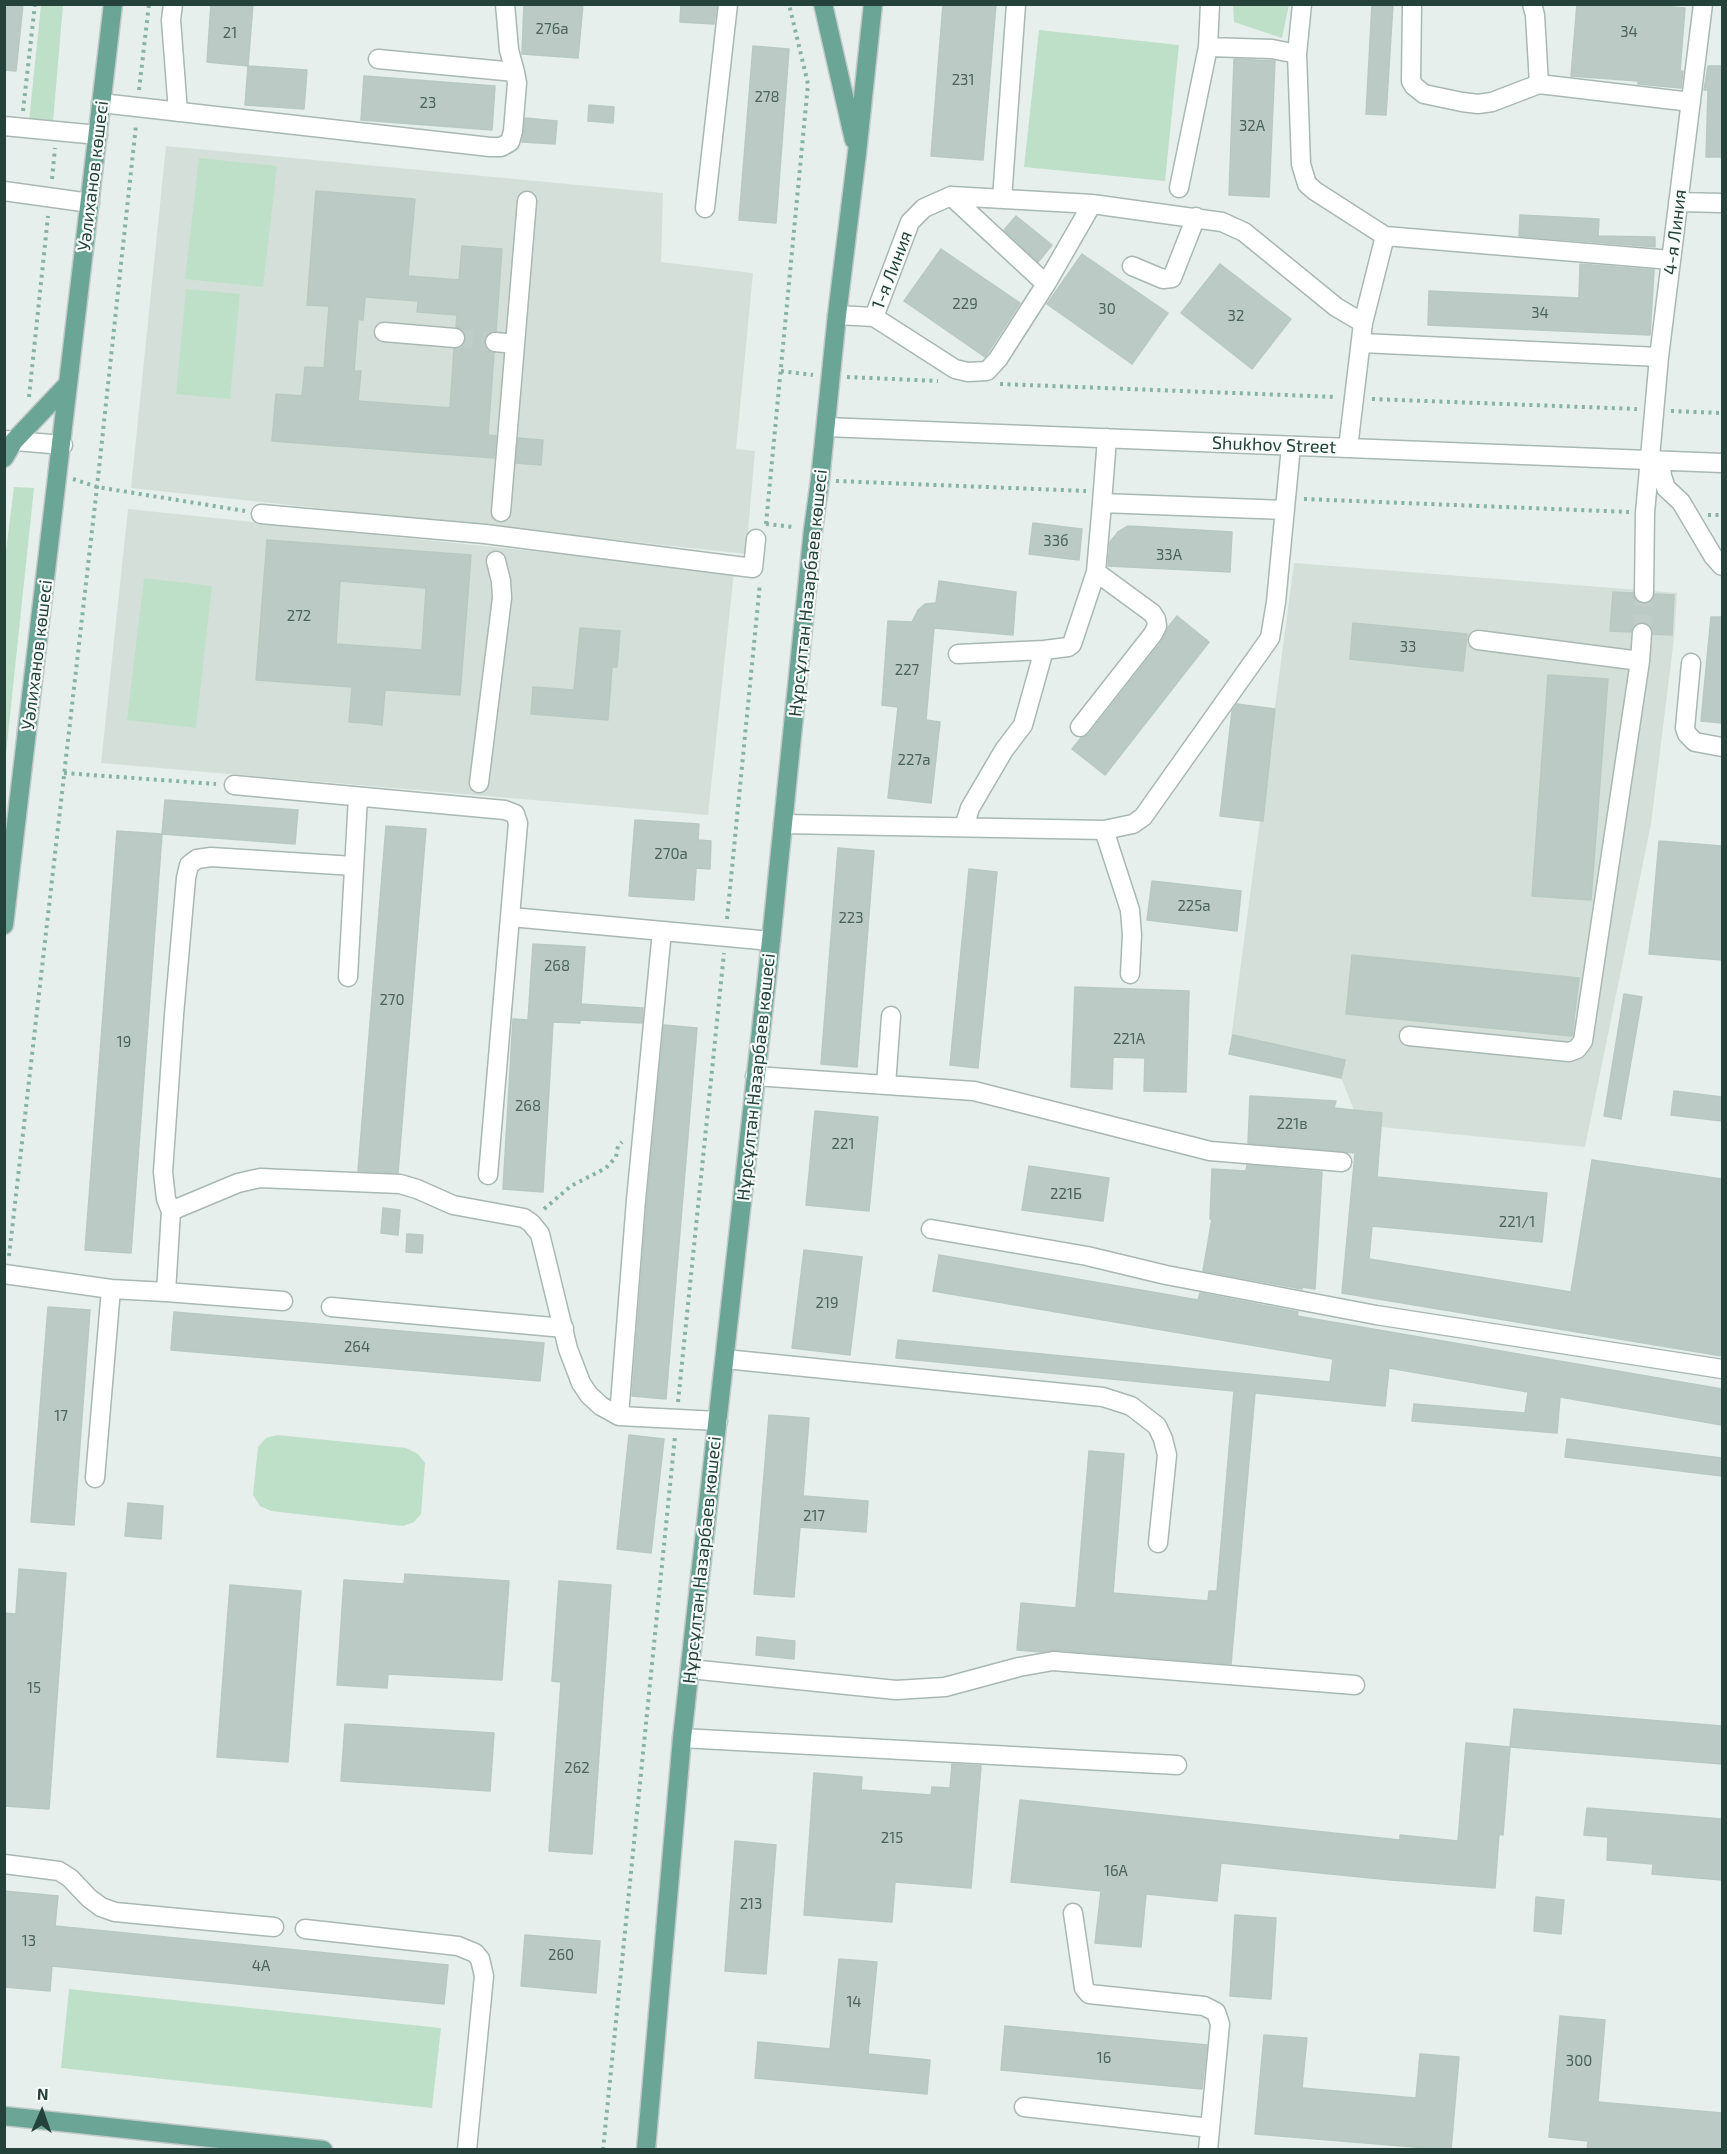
<!DOCTYPE html>
<meta charset="utf-8">
<style>
body{margin:0}
#map{position:relative;width:1727px;height:2154px;overflow:hidden;background:#e6efeb;font-family:"Exo 2",sans-serif}
canvas{display:block}
.frame{position:absolute;inset:0;border:6px solid #24423a;pointer-events:none}
.north{position:absolute;left:12px;top:2082px;width:60px;height:60px;-webkit-text-stroke:4px #f7fbf9;paint-order:stroke;rotate:2deg;font-size:16px;font-weight:700;line-height:24px;text-align:center;color:#24423a}
.north::after{content:'';display:block;margin:auto;width:21px;height:27px;background:#24423a;clip-path:polygon(50% 0,100% 100%,50% 72%,0 100%)}
</style>
<div id="map">
<canvas width="1727" height="2154"></canvas>
<div class="frame"></div>
<div class="north">N</div>
</div>
<script>
const ctx = document.querySelector('canvas').getContext('2d');
ctx.lineJoin = 'round';
function fill(path, color) {
  ctx.fillStyle = color;
  ctx.fill(path, 'evenodd');
}
function poly(rows) {
  const path = new Path2D();
  for (const r of rows) {
    path.moveTo(r[0], r[1]);
    for (let i = 2; i < r.length; i += 2) path.lineTo(r[i], r[i + 1]);
  }
  return path;
}
function trace(path, color, width, dash) {
  ctx.strokeStyle = color;
  ctx.lineWidth = width;
  ctx.lineCap = dash ? 'butt' : 'round';
  ctx.setLineDash(dash || []);
  ctx.stroke(path);
}
function write(font, color, halo, rows, align = 'center') {
  ctx.font = font + ' "Exo 2",sans-serif';
  ctx.lineWidth = 4.5;
  ctx.setLineDash([]);
  ctx.textBaseline = 'middle';
  ctx.strokeStyle = halo;
  ctx.fillStyle = color;
  for (const [text, x, y, turn = 0] of rows) {
    ctx.save();
    ctx.translate(x, y);
    ctx.rotate((+turn || 0) * Math.PI / 180);
    ctx.textAlign = isNaN(turn) ? turn : align;
    if (halo) ctx.strokeText(text, 0, 0);
    ctx.fillText(text, 0, 0);
    ctx.restore();
  }
}
fill(poly([
 [166,146,663,193,661,262,753,273,736,449,755,451,746,554,131,488],
 [128,509,734,572,708,815,101,763],
 [1294,563,1677,593,1674,638,1651,824,1585,1147,1360,1125,1341,1078,1229,1054]
]), '#d4dfda');
fill(poly([
 [41,5,63,5,53,122,29,121],
 [1233,5,1289,5,1282,38,1234,22],
 [1039,30,1179,45,1165,181,1024,167],
 [199,158,277,166,263,287,185,279],
 [186,289,240,294,230,399,176,394],
 [14,487,34,488,5,763,4,567],
 [144,578,212,586,196,728,127,720],
 [277,1435,406,1448,418,1454,425,1463,421,1514,414,1522,403,1526,271,1511,260,1506,253,1495,258,1447,266,1438],
 [69,1989,441,2028,432,2108,61,2068]
]), '#bfe0c8');
const building = poly([
 [4,4,23,4,16,71,4,70,4,4],
 [211,4,253,4,248,66,207,62,211,4],
 [524,4,583,4,578,58,522,54,524,4],
 [681,4,717,4,714,24,680,22,681,4],
 [943,4,996,4,983,160,931,156,943,4],
 [1372,4,1393,4,1386,115,1366,114,1372,4],
 [1577,4,1637,4,1685,8,1680,71,1683,71,1681,88,1638,84,1638,81,1571,76,1577,4],
 [753,46,789,49,776,223,739,220,753,46],
 [1234,59,1275,61,1269,197,1229,195,1234,59],
 [248,66,307,70,304,109,245,105,248,66],
 [1708,66,1722,66,1722,157,1706,157,1708,90,1704,90,1708,66],
 [364,76,495,86,492,130,361,120,364,76],
 [589,105,614,107,613,123,588,121,589,105],
 [525,118,557,121,555,144,522,142,525,118],
 [316,191,415,199,408,276,459,280,462,246,502,249,496,331,486,335,484,341,488,351,494,353,488,435,496,436,494,458,272,441,276,394,302,396,305,367,324,368,329,306,307,305,316,191],
 [365,297,418,301,417,312,457,315,456,327,462,329,466,338,464,345,454,349,450,408,358,401,361,371,354,371,358,319,363,320,365,297],
 [1520,215,1599,219,1598,236,1655,237,1655,247,1519,236,1520,215],
 [1016,216,1052,245,1038,262,1004,230,1016,216],
 [941,249,1020,303,985,357,904,301,941,249],
 [1082,254,1168,313,1132,364,1047,304,1082,254],
 [1220,264,1291,319,1252,369,1181,313,1220,264],
 [1580,264,1654,270,1650,335,1428,325,1429,291,1579,298,1580,264],
 [518,438,543,440,541,465,516,463,518,438],
 [1033,523,1082,529,1079,560,1029,554,1033,523],
 [1128,526,1232,532,1230,572,1108,566,1110,542,1118,532,1128,526],
 [267,540,471,555,460,695,385,690,382,725,365,723,349,722,352,687,256,680,267,540],
 [340,581,426,588,422,650,336,644,340,581],
 [939,581,1016,592,1013,635,934,628,926,720,940,722,931,803,888,798,898,707,882,705,888,621,912,622,918,610,925,604,936,603,939,581],
 [1613,592,1633,593,1635,599,1643,604,1650,602,1655,594,1674,595,1672,635,1653,634,1649,624,1642,622,1633,626,1631,632,1610,631,1613,592],
 [1177,616,1209,642,1105,775,1072,749,1081,738,1089,734,1162,641,1168,627,1177,616],
 [1711,617,1722,617,1722,723,1701,721,1711,617],
 [1353,623,1467,634,1463,671,1350,659,1353,623],
 [580,628,620,631,617,667,612,667,608,720,531,714,533,687,574,690,580,628],
 [1548,675,1608,679,1591,900,1532,896,1548,675],
 [1237,704,1275,709,1263,821,1220,816,1232,711,1237,704],
 [165,800,298,810,295,844,162,834,165,800],
 [635,820,699,824,698,840,711,841,710,869,696,868,694,900,629,896,635,820],
 [386,826,426,829,398,1173,358,1171,386,826],
 [117,831,162,834,131,1253,85,1250,117,831],
 [1659,841,1722,846,1722,960,1649,954,1659,841],
 [838,848,874,851,857,1067,821,1064,838,848],
 [969,869,997,872,978,1068,950,1065,969,869],
 [1152,881,1241,891,1237,931,1147,920,1152,881],
 [533,944,585,947,581,1004,643,1008,642,1023,580,1020,580,1023,553,1022,543,1192,503,1189,513,1019,528,1020,533,944],
 [1352,955,1579,978,1572,1036,1346,1014,1352,955],
 [1075,987,1189,991,1186,1092,1144,1091,1145,1058,1113,1057,1112,1089,1071,1087,1075,987],
 [1624,994,1642,997,1621,1119,1604,1116,1624,994],
 [664,1025,697,1028,666,1399,632,1396,647,1201,664,1025],
 [1233,1035,1345,1060,1341,1078,1229,1054,1233,1035],
 [1674,1091,1722,1097,1722,1121,1671,1115,1674,1091],
 [1250,1096,1336,1101,1334,1108,1382,1113,1377,1177,1547,1193,1542,1242,1372,1226,1369,1259,1571,1292,1592,1160,1722,1179,1722,1356,1342,1293,1355,1153,1248,1143,1250,1096],
 [815,1111,878,1117,869,1211,806,1205,815,1111],
 [1247,1165,1322,1172,1315,1289,1302,1287,1302,1289,1203,1271,1212,1219,1210,1219,1212,1169,1246,1171,1247,1165],
 [1029,1166,1109,1178,1103,1221,1022,1210,1029,1166],
 [383,1208,400,1210,398,1235,381,1233,383,1208],
 [407,1234,423,1235,422,1253,406,1252,407,1234],
 [804,1250,862,1257,850,1355,792,1348,804,1250],
 [939,1255,1198,1300,1200,1293,1298,1312,1297,1316,1722,1389,1722,1425,1560,1397,1557,1433,1412,1421,1414,1404,1525,1413,1528,1392,1389,1368,1385,1406,1255,1393,1231,1664,1054,1650,1041,1652,1017,1650,1021,1603,1076,1608,1089,1451,1124,1454,1113,1593,1208,1601,1209,1591,1217,1591,1234,1391,896,1358,898,1340,1330,1382,1333,1359,933,1291,939,1255],
 [48,1307,90,1310,74,1525,31,1522,48,1307],
 [174,1312,544,1343,540,1381,171,1350,174,1312],
 [769,1415,809,1418,803,1496,868,1501,866,1532,800,1527,794,1597,754,1594,769,1415],
 [629,1435,664,1439,651,1553,617,1549,629,1435],
 [1567,1439,1722,1458,1722,1476,1565,1457,1567,1439],
 [128,1503,163,1506,161,1539,125,1536,128,1503],
 [19,1569,66,1573,49,1809,4,1806,4,1613,16,1614,19,1569],
 [405,1574,509,1581,502,1680,388,1674,387,1688,337,1685,344,1580,404,1584,405,1574],
 [559,1581,611,1585,592,1854,549,1851,561,1682,552,1681,559,1581],
 [230,1585,301,1591,288,1762,217,1757,230,1585],
 [757,1637,795,1641,794,1659,756,1655,757,1637],
 [1514,1709,1722,1726,1722,1764,1510,1747,1514,1709],
 [345,1724,494,1733,490,1791,341,1781,345,1724],
 [1466,1743,1510,1747,1503,1835,1499,1834,1495,1888,1391,1880,1221,1863,1217,1901,1146,1894,1141,1947,1095,1943,1101,1891,1011,1882,1020,1800,1400,1840,1400,1835,1458,1841,1466,1743],
 [952,1764,981,1766,971,1888,895,1882,892,1922,804,1915,814,1773,862,1777,861,1790,931,1795,932,1787,950,1788,952,1764],
 [1587,1808,1722,1819,1722,1880,1652,1874,1653,1864,1607,1860,1608,1837,1584,1835,1587,1808],
 [735,1841,776,1845,766,1974,725,1971,735,1841],
 [4,1891,58,1896,55,1926,448,1965,444,2004,52,1966,50,1991,4,1987,4,1891],
 [1536,1897,1564,1900,1561,1934,1534,1931,1536,1897],
 [1235,1915,1276,1918,1271,1999,1230,1996,1235,1915],
 [525,1935,600,1941,596,1993,521,1986,525,1935],
 [839,1959,877,1962,868,2054,930,2060,927,2094,755,2078,758,2042,830,2049,839,1959],
 [1560,2016,1605,2020,1598,2102,1722,2113,1722,2150,1587,2150,1588,2141,1549,2137,1560,2016],
 [1005,2026,1207,2045,1202,2089,1001,2070,1005,2026],
 [1264,2035,1307,2038,1302,2088,1416,2098,1420,2054,1459,2057,1451,2150,1255,2134,1264,2035]
]);
fill(building, '#bbcac4');
trace(building, '#b8c9c2', 1.5);
trace(poly([
 [455,338,495,342],
 [1642,633,1644,593]
]), '#bfccc8', 18, [18, 9]);
const minor = poly([
 [173,4,171,20,178,112],
 [505,4,509,50,515,72],
 [1412,4,1411,81,1414,86,1424,94,1462,102,1478,104,1492,102,1539,84,1691,102],
 [1532,4,1535,15,1539,84],
 [1208,47,1272,49,1297,54,1301,164,1307,184,1315,191,1385,236,1363,323,1348,448],
 [1297,54,1302,4],
 [101,103,490,147,501,147,510,142,513,131,517,83,515,72,378,59],
 [4,126,98,135],
 [1179,188,1208,47,1210,4],
 [4,191,90,203],
 [951,196,1092,204,1222,222,1244,232,1336,307,1363,323],
 [1002,199,1016,4],
 [1678,202,1722,203],
 [705,208,728,4],
 [1385,236,1671,260],
 [1132,266,1163,279,1172,278,1196,217],
 [837,315,874,317,910,222,924,208,951,196,1046,284],
 [874,317,955,369,968,372,987,371,998,359,1046,284,1092,204],
 [384,332,455,338],
 [495,342,515,344],
 [1362,343,1659,357],
 [826,427,1722,463],
 [1107,438,1102,503,1285,510],
 [4,440,63,445],
 [1660,461,1662,476,1666,488,1681,502,1713,556,1722,566],
 [501,512,527,201],
 [261,514,485,534,753,568,756,539],
 [1644,593,1645,513,1659,357,1703,4],
 [1478,640,1640,661],
 [958,654,1044,650,1068,647,1072,644,1096,572,1102,503],
 [1691,663,1685,728,1687,734,1695,742,1722,747],
 [1080,727,1153,634,1157,626,1156,619,1152,613,1096,572],
 [479,783,502,598,501,581,496,561],
 [234,785,505,810,515,814,518,823,488,1175],
 [783,824,1104,830,1133,824,1143,817,1270,638,1276,602,1291,446],
 [964,827,970,808,1004,750,1023,725,1044,650],
 [1104,830,1130,910,1132,935,1130,974],
 [511,917,771,941],
 [348,977,358,797],
 [1409,1036,1569,1052,1577,1049,1583,1041,1640,661,1642,633],
 [755,1076,974,1091,1210,1151,1342,1162],
 [886,1085,891,1016],
 [171,1211,238,1183,260,1178,400,1184,417,1189,453,1205,524,1218,531,1223,540,1234,568,1349,581,1383,589,1395,601,1406,619,1416,718,1421],
 [931,1229,1087,1256,1166,1275,1376,1315,1722,1369],
 [4,1274,111,1289,166,1292,171,1211,166,1199,163,1172,174,1015,186,878,189,865,197,859,211,857,354,866],
 [166,1292,283,1301],
 [331,1307,564,1328],
 [725,1359,1103,1397,1131,1406,1157,1426,1163,1439,1167,1455,1158,1543],
 [619,1416,636,1200,662,931],
 [95,1478,111,1289],
 [690,1669,896,1690,945,1687,1019,1667,1053,1661,1355,1685],
 [682,1738,1177,1765],
 [4,1864,59,1871,70,1878,89,1898,101,1907,115,1912,274,1927],
 [1073,1913,1084,1988,1089,1994,1204,2006,1216,2012,1220,2024,1208,2150],
 [305,1929,458,1946,475,1953,480,1959,484,1976,467,2150],
 [1024,2107,1210,2128]
]);
const major = poly([
 [823,4,854,140],
 [4,458,14,441,68,384],
 [4,925,113,4],
 [4,2116,323,2150],
 [646,2150,682,1738,771,941,813,530,820,480,837,315,857,153,873,4]
]);
trace(minor, '#a8b8b2', 21);
trace(major, '#c2cac8', 21);
trace(poly([
 [139,90,149,4],
 [23,111,35,4],
 [52,179,55,148],
 [781,371,813,375],
 [847,377,938,381],
 [1000,384,1337,397],
 [29,397,48,216],
 [1372,399,1637,409],
 [1671,411,1722,413],
 [73,479,97,487,245,511],
 [836,481,1086,491],
 [1304,499,1629,512],
 [1708,515,1722,515],
 [766,524,808,84,789,4],
 [766,524,794,527],
 [64,773,216,784],
 [727,919,760,583],
 [544,1209,571,1186,606,1168,616,1157,618,1146,622,1142],
 [9,1256,97,487,136,125],
 [678,1402,724,953],
 [603,2150,675,1436]
]), '#86b3a5', 4, [3, 4.5]);
trace(minor, '#fff', 18);
trace(major, '#6aa596', 18);
write('15px', '#4a645c', null, [
 ["276а",552,29],
 ["34",1629,32],
 ["21",230,33],
 ["231",963,80],
 ["278",767,97],
 ["23",428,103],
 ["32А",1252,126],
 ["229",965,304],
 ["30",1107,309],
 ["34",1540,313],
 ["32",1236,316],
 ["33б",1056,541],
 ["33А",1169,555],
 ["272",299,616],
 ["33",1408,647],
 ["227",907,670],
 ["227а",914,760],
 ["270а",671,854],
 ["225а",1194,906],
 ["223",851,918],
 ["268",557,966],
 ["270",392,1000],
 ["221А",1129,1039],
 ["19",124,1042],
 ["268",528,1106],
 ["221в",1292,1124],
 ["221",843,1144],
 ["221Б",1066,1194],
 ["221/1",1517,1222],
 ["219",827,1303],
 ["264",357,1347],
 ["17",61,1416],
 ["217",814,1516],
 ["15",34,1688],
 ["262",577,1768],
 ["215",892,1838],
 ["16А",1116,1871],
 ["213",751,1904],
 ["13",29,1941],
 ["260",561,1955],
 ["4А",261,1966],
 ["14",854,2002],
 ["16",1104,2058],
 ["300",1579,2061]
]);
write('18px', '#24423a', '#f7fbf9', [
 ["Уәлиханов көшесі",93,176,-83],
 ["4-я Линия",1675,232,-83],
 ["1-я Линия",892,270,-69],
 ["Shukhov Street",1274,445,2],
 ["Нұрсұлтан Назарбаев көшесі",808,593,-84],
 ["Уәлиханов көшесі",37,655,-83],
 ["Нұрсұлтан Назарбаев көшесі",756,1077,-84],
 ["Нұрсұлтан Назарбаев көшесі",702,1560,-84]
]);
</script>
